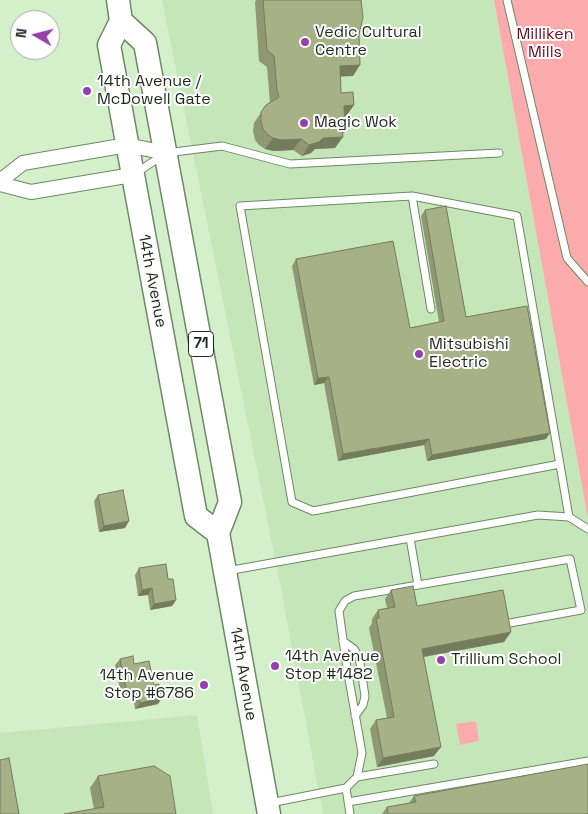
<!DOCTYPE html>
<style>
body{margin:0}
#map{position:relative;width:588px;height:814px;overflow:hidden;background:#d3f0ca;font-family:"Space Grotesk",sans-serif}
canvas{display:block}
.north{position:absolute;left:10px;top:10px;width:50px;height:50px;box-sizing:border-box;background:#fff;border:1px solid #a5a9a3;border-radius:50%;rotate:278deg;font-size:14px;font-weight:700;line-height:20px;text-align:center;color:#1e281a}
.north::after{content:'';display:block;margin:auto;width:18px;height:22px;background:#9540ad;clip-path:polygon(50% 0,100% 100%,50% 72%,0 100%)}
</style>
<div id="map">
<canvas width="588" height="814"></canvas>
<div class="north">N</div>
</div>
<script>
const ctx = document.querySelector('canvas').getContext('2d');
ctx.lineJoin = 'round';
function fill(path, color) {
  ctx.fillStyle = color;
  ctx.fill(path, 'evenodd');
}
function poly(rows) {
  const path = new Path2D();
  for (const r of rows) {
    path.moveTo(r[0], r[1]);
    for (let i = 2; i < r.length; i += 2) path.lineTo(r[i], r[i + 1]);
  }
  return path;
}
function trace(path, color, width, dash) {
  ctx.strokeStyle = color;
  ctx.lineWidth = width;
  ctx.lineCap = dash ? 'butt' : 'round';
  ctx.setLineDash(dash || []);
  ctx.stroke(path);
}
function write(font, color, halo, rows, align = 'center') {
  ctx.font = font + ' "Space Grotesk",sans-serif';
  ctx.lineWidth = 4;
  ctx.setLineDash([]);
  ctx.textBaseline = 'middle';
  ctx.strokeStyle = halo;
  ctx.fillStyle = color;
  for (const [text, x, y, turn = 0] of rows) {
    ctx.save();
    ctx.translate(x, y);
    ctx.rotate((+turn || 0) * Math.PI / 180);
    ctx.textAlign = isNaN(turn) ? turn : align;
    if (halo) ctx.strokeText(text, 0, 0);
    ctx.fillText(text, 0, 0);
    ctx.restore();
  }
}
fill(poly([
 [162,0,494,0,588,519,588,814,323,814,279,578],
 [197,715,213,814,0,814,0,733]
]), '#c4e6b9');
fill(poly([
 [494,0,588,0,588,519],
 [476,721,479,741,460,745,456,724]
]), '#fcabac');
const service = poly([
 [507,0,567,258,588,282],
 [136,173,166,153,222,146,290,164,499,153],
 [412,196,517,216,569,517],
 [431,309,412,196,240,206,292,502,313,511,560,464],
 [410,538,418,585],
 [227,571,538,515,569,517,588,529],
 [343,641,354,649,359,657,365,696,363,705,355,716],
 [357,777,434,764],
 [346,788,357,777,362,753,347,668,339,611,345,601,354,596,570,559,581,610,510,623],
 [348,802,588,761],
 [270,803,346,788,350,814]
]);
const minor = poly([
 [0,181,23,163,127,145,166,153],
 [0,184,31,192,132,175]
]);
const primary = poly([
 [118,0,121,21,145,43,230,502,218,533,269,814],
 [121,21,109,45,196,516,218,533]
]);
trace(service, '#6e8966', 9);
trace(minor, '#6e8966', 16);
trace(primary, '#6e8966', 25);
trace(service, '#fff', 7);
trace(minor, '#fff', 14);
trace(primary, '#fff', 22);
fill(poly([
 [256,0,361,0,359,35,353,76,340,76,341,93,354,105,346,116,344,116,345,130,335,148,315,149,311,153,302,156,293,150,274,151,265,149,259,145,255,140,253,131,254,123,266,105,270,103,267,67,259,61,255,2],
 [425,210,466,317,546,439,427,461,424,445,338,461,324,383,314,385,292,266,296,259,410,328,439,322,421,216],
 [98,495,125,528,99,532,94,501],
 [139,568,168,579,176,600,172,606,150,610,148,595,138,596,135,575],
 [391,590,417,606,504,642,424,657,434,756,377,767,370,729,376,720,387,718,369,628,372,623,372,619,378,610,387,608,385,599],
 [120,659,134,664,158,704,135,709,133,697,122,699,115,665],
 [98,776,176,814,94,809,90,788],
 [414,796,588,814,382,814,387,807,409,803]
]), '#909873');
fill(poly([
 [360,65,353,76,332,77,340,66],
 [354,105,346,116,336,117,344,106],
 [342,130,345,130,341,137,343,137,335,148,315,149,311,153,302,156,309,145,323,138],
 [273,138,301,139,293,150,274,151,265,149],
 [329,377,324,383,314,385,318,378],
 [550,433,546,439,427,461,432,455],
 [429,439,424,445,338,461,343,454],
 [129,521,125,528,99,532,104,526],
 [152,588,148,595,138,596,142,590],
 [176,600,172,606,150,610,154,604],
 [511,632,504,642,416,658,422,649],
 [137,690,133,697,122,699,127,693],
 [162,698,158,704,135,709,140,703],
 [441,747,434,756,377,767,383,758]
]), '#757c5e');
const building = poly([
 [263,0,361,0,363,17,359,35,360,65,340,66,341,93,353,92,354,105,344,106,345,130,342,130,343,137,323,138,319,142,309,145,301,139,282,140,273,138,267,134,263,129,261,121,261,112,266,105,279,97,277,90,274,56,267,50,263,0],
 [446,206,466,317,527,306,550,433,432,455,429,439,343,454,329,377,318,378,296,259,393,241,410,328,444,321,425,210,446,206],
 [123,490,129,521,104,526,98,495,123,490],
 [166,564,168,579,173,579,176,600,154,604,152,588,142,590,139,568,166,564],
 [413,586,417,606,503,590,511,632,422,649,441,747,383,758,376,720,394,717,376,618,379,618,378,610,395,607,391,590,413,586],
 [133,656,134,664,149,661,154,685,159,684,162,698,140,703,137,690,127,693,120,659,133,656],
 [9,758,19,814,0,814,0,760,9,758],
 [588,764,588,814,388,814,387,807,416,802,414,796,588,764],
 [154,766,170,776,176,814,64,814,104,807,98,776,154,766]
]);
fill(building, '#a7b186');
trace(building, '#757c5e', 1);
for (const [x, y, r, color] of [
 [305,42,5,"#9540ad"],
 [87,91,5,"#9540ad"],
 [304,123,5,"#9540ad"],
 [419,354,5,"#9540ad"],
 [441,660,5,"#9540ad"],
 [275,666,5,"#9540ad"],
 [204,685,5,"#9540ad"]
]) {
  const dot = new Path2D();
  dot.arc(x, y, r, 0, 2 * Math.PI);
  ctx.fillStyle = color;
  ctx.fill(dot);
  trace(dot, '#fff', 2);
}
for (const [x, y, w] of [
 [201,344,25]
]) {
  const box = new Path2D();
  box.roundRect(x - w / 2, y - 12.5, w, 25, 4);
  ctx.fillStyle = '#fff';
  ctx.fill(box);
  trace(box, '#1e281a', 1);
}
write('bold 15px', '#1e281a', null, [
 ["71",201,344]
]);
write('16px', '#1e281a', '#fff', [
 ["Vedic Cultural",315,33],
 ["Centre",315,51],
 ["14th Avenue /",97,82],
 ["McDowell Gate",97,100],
 ["Magic Wok",314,123],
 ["Mitsubishi",429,345],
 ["Electric",429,363],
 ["14th Avenue",285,657],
 ["Stop #1482",285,675],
 ["Trillium School",451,660],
 ["14th Avenue",194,676,"right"],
 ["Stop #6786",194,694,"right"]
], 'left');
write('16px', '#6d0a1d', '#fff', [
 ["Milliken",545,35],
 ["Mills",545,53]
]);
write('16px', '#1e281a', '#fff', [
 ["14th Avenue",152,281,79],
 ["14th Avenue",243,674,80]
]);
</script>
